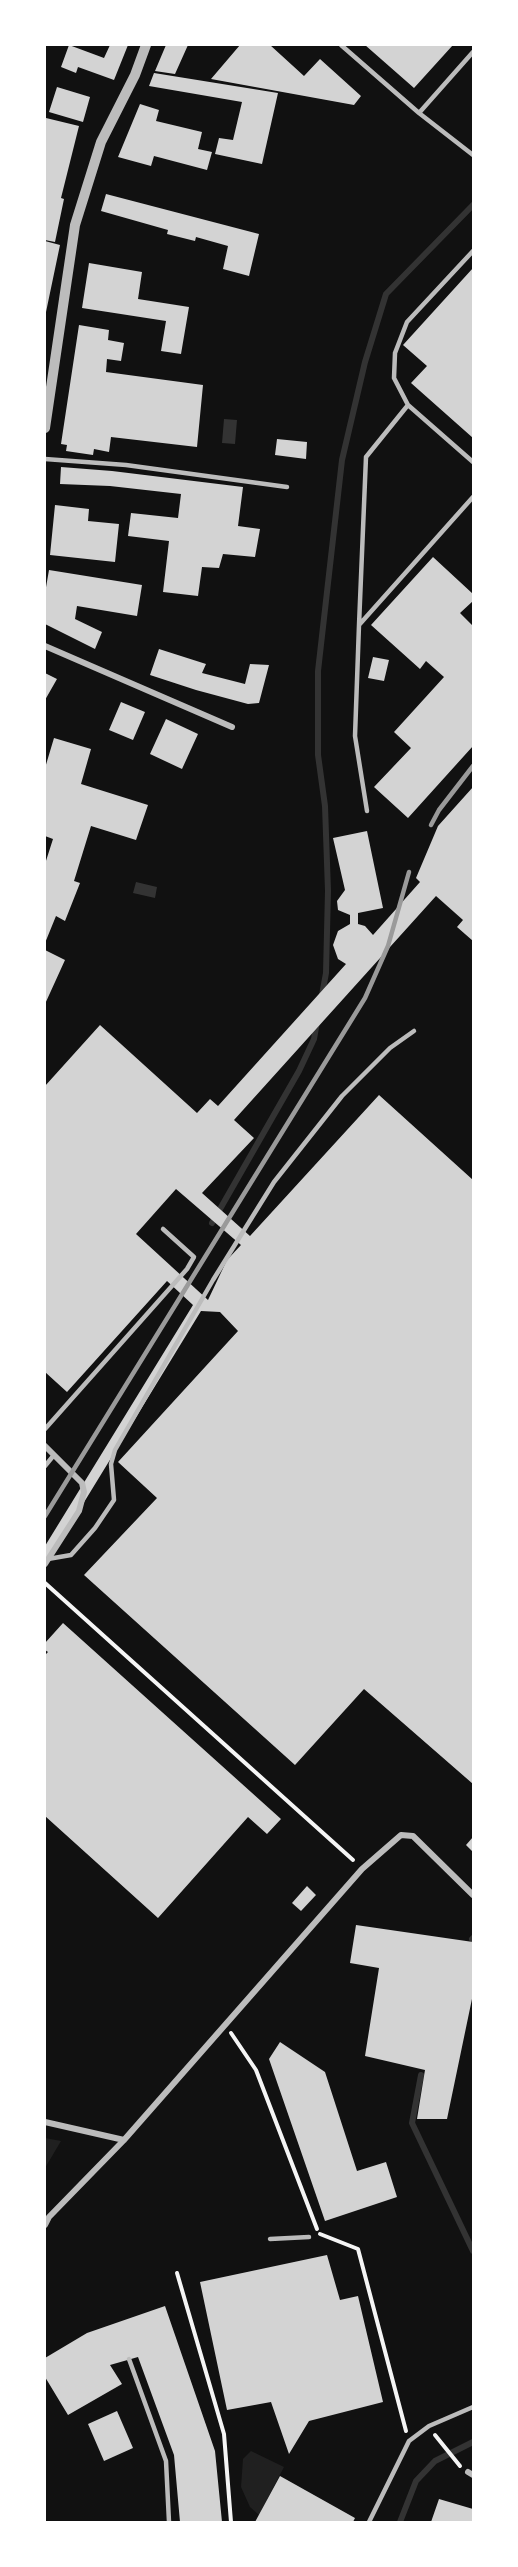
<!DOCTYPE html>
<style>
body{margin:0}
#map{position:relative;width:518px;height:2567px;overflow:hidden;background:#111;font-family:Lato,sans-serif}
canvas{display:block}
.frame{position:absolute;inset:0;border:46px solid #fff;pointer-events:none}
</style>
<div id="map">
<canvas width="518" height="2567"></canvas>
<div class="frame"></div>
</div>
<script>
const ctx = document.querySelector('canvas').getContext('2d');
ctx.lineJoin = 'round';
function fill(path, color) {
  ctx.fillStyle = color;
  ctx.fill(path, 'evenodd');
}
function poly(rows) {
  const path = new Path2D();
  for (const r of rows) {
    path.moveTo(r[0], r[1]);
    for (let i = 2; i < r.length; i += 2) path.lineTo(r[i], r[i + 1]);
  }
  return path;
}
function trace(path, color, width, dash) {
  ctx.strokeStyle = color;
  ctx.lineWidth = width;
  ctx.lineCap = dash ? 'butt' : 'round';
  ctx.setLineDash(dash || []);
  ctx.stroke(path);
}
fill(poly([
 [45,2138,61,2141,45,2168],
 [251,2451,284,2467,259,2515,250,2507,241,2487,243,2459]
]), '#202020');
fill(poly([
 [224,419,237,420,235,444,222,443],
 [136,882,157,887,155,898,133,893]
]), '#333');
trace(poly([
 [322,995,326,973,328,891,325,806,318,755,318,671,342,460,365,362,386,294,473,205],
 [212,1223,299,1071,314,1039,317,1022],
 [472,1939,473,1938],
 [421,2075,412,2123,473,2251],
 [400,2522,416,2481,435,2461,473,2442]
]), '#333', 6);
fill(poly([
 [69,45,104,58,110,45,128,45,114,80,78,67,76,73,61,67],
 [166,45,188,45,175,74,155,71],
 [240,45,270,45,304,76,320,59,361,96,354,105,211,79],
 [365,45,453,45,414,88],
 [154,73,278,93,262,164,215,154,219,138,233,140,242,102,149,86],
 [57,87,90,97,83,122,49,112],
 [140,104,159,110,156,121,202,132,198,149,212,152,207,170,154,156,151,166,118,157],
 [46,118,79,126,61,198,64,199,55,242,45,240],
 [106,194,259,234,249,276,223,269,228,246,196,237,195,241,167,234,168,230,101,211],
 [45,241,60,245,46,312,45,312],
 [89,263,142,272,138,299,189,307,181,354,161,351,166,321,82,308],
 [473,268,473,438,411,383,427,366,403,345],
 [79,325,109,330,108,340,124,343,121,361,107,359,106,372,203,385,197,447,111,437,109,452,94,449,93,455,66,451,67,445,61,444],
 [277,439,307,442,306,459,275,455],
 [61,467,112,471,243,487,238,526,260,529,255,557,223,554,219,568,202,567,198,596,163,592,169,541,128,536,131,513,178,518,181,494,110,486,60,484],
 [55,505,89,509,88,521,119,524,115,562,50,555],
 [433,557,473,594,473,601,460,613,473,626,473,746,408,818,374,787,411,748,394,732,444,677,426,661,420,669,371,625],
 [49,570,142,585,137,616,77,606,75,619,102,632,95,649,45,624,45,593],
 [159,649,206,664,202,673,245,684,250,664,269,665,259,703,248,704,196,690,150,675],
 [373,657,389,660,384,681,368,678],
 [45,673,57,679,45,700],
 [121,702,145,712,133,740,109,730],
 [166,719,198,734,182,769,150,754],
 [54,738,91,749,81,784,148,805,136,840,91,826,74,881,80,883,65,921,56,916,45,943,45,864,53,839,45,836,45,768],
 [473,787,473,941,457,927,463,920,436,896,234,1120,254,1138,202,1193,250,1236,379,1095,473,1180,473,1784,364,1689,295,1765,84,1575,157,1498,118,1462,238,1331,220,1312,201,1311,45,1566,45,1546,193,1305,167,1281,67,1392,45,1372,45,1086,100,1025,197,1113,210,1099,218,1106,346,964,338,959,333,945,338,931,350,924,350,915,338,910,337,901,345,890,333,838,367,831,383,908,358,913,358,924,365,926,373,935,420,882,416,878,438,826],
 [176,1189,241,1245,227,1260,208,1300,136,1234],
 [45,950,65,960,45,1004],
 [63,1623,281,1819,267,1834,248,1817,158,1918,45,1816,45,1655,48,1652,45,1650,45,1643],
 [473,1837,473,1852,466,1845],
 [307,1886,316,1895,301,1911,292,1903],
 [356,1925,473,1942,473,1994,447,2119,417,2119,425,2070,365,2056,379,1968,350,1963],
 [280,2042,325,2072,357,2171,386,2162,397,2197,325,2221,269,2059],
 [327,2255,340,2300,358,2296,383,2402,309,2421,289,2454,271,2402,227,2410,200,2282],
 [165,2306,215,2451,222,2522,180,2522,174,2455,138,2357,110,2365,122,2384,68,2415,45,2377,45,2358,87,2333],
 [117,2411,133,2448,104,2461,88,2424],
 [280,2476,355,2518,353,2522,255,2522],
 [439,2499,473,2509,473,2522,431,2522]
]), '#d3d3d3');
trace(poly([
 [45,1583,353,1860],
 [231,2033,256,2070,317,2229],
 [320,2234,358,2249,406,2431],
 [177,2273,224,2434,231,2522],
 [435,2435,460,2466]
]), '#f5f5f5', 4);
trace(poly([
 [341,45,419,113,473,52],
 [419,113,473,155],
 [473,251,407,322,395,353,394,378,408,405,473,462],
 [408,405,366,457,359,625,473,497],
 [45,459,126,465,287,487],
 [359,625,355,736,367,811],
 [45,1429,187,1269,194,1257,163,1229],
 [45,1466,54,1455],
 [48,1559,71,1555,95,1528,114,1500,111,1464,115,1450,213,1280,274,1182,342,1096,390,1048,414,1031],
 [270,2239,309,2237],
 [129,2359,166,2461,169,2522],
 [369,2522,409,2441,429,2426,473,2407]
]), '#bcbcbc', 4.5);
trace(poly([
 [45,646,232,727],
 [45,1446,82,1483,84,1492,79,1511,45,1564],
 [45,2122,124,2140],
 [45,2225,49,2217,124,2140,362,1869,401,1835,413,1836,473,1895],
 [468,2472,473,2475]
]), '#bcbcbc', 6);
trace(poly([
 [45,428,75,225,101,142,135,75,146,45]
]), '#bcbcbc', 10);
trace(poly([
 [431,825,439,810,473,766],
 [45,1516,365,998,388,946,409,872]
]), '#9a9a9a', 4.5);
</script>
